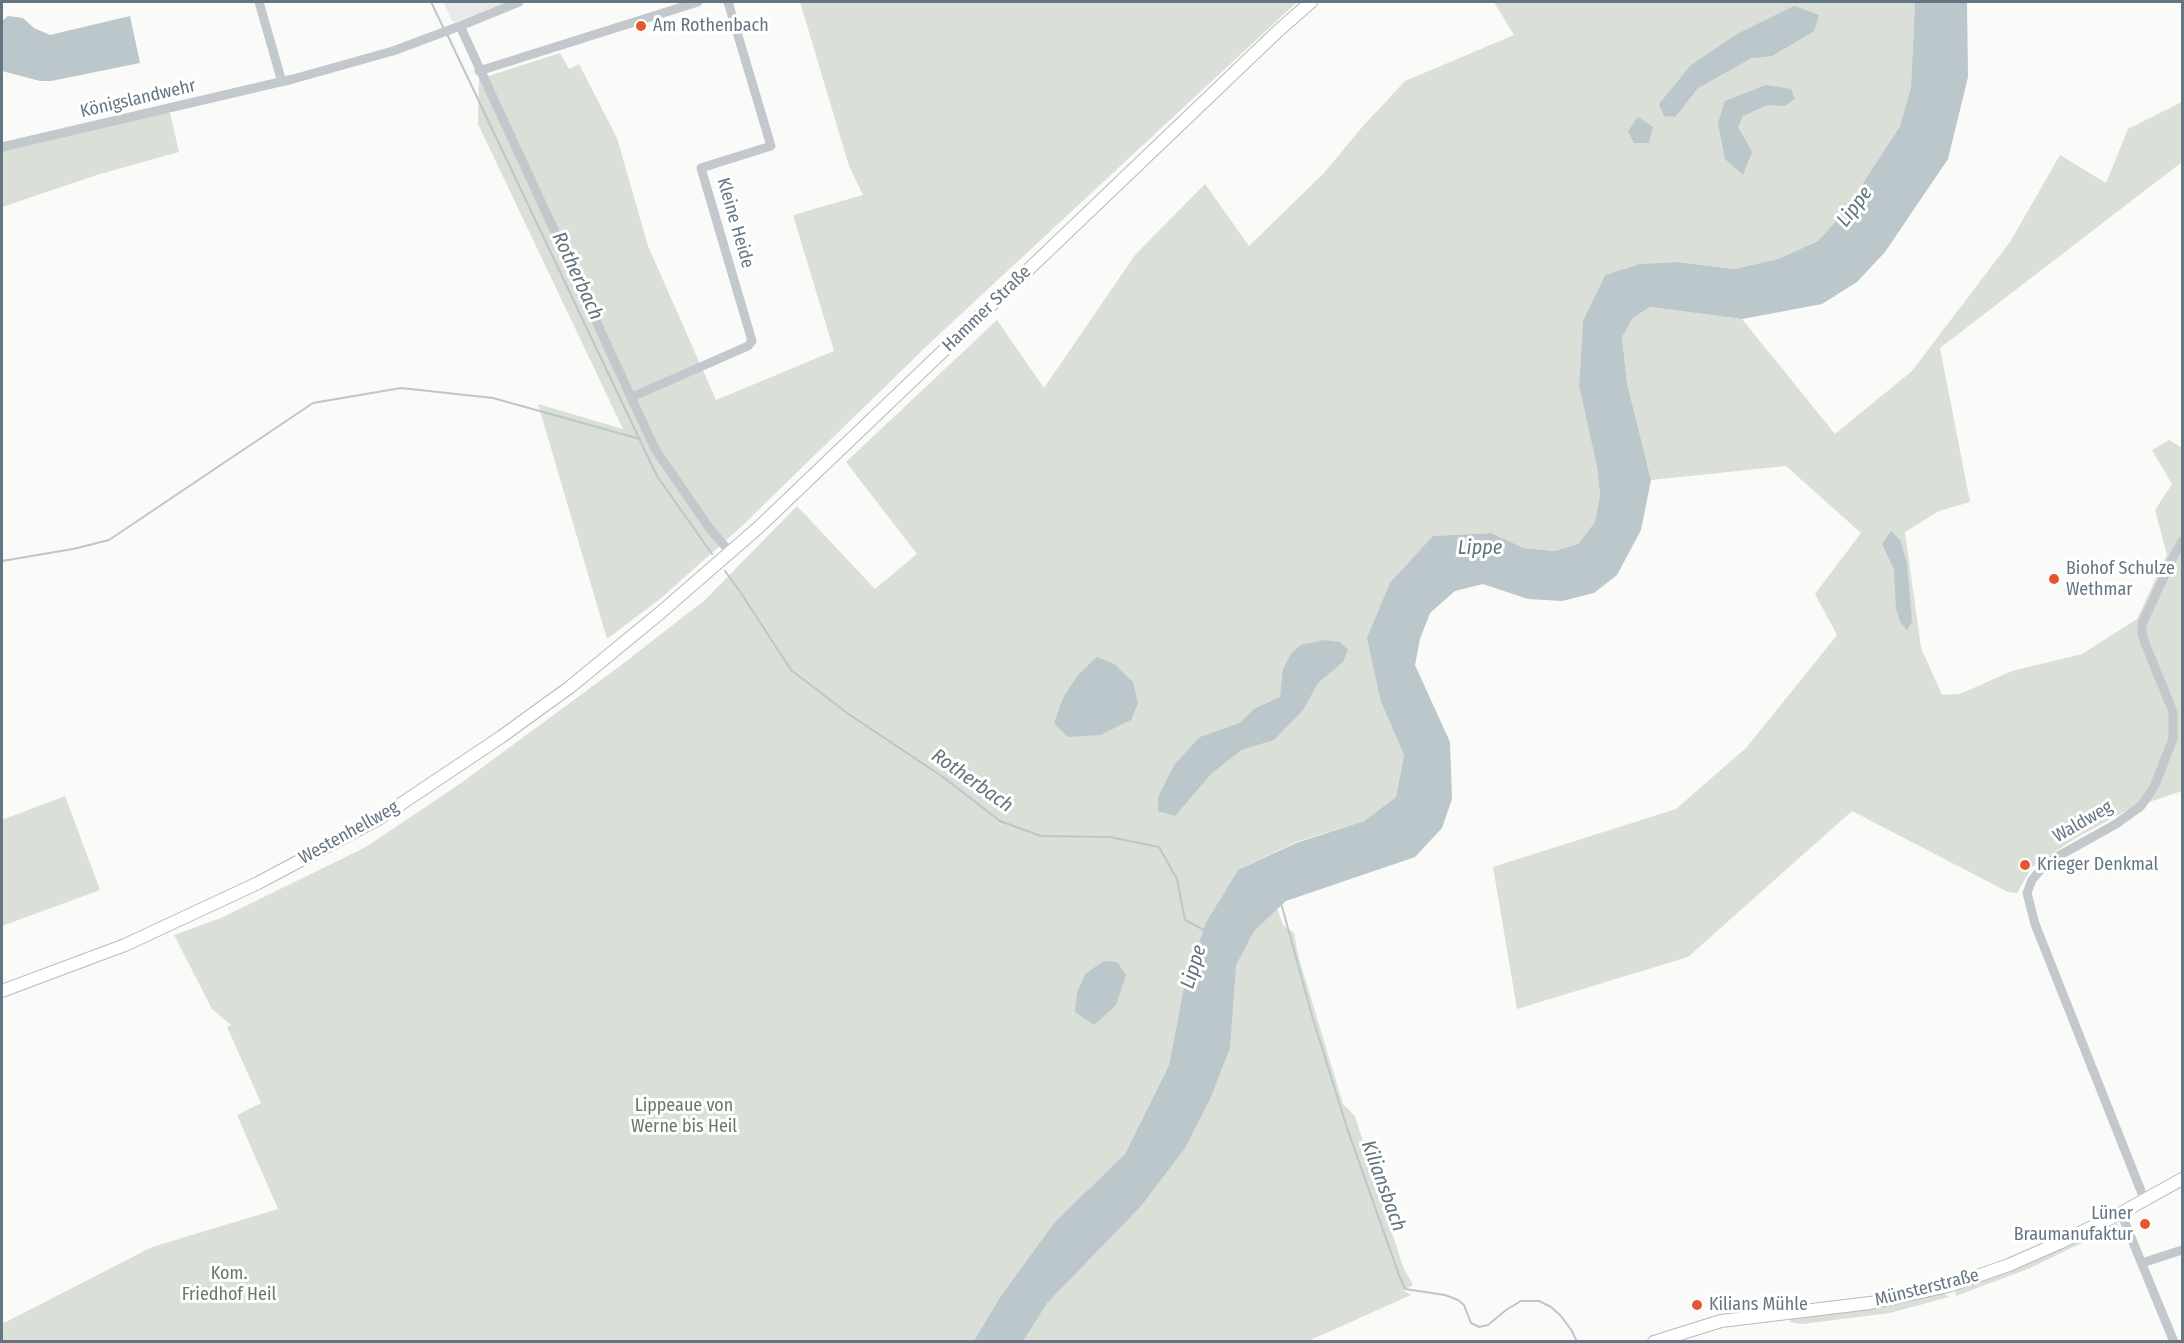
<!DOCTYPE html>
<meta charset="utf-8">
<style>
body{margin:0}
#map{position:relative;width:2184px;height:1343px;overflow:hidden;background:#fafaf8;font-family:"Fira Sans Condensed",sans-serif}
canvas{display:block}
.frame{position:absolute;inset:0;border:3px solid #657683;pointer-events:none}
</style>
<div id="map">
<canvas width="2184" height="1343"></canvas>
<div class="frame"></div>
</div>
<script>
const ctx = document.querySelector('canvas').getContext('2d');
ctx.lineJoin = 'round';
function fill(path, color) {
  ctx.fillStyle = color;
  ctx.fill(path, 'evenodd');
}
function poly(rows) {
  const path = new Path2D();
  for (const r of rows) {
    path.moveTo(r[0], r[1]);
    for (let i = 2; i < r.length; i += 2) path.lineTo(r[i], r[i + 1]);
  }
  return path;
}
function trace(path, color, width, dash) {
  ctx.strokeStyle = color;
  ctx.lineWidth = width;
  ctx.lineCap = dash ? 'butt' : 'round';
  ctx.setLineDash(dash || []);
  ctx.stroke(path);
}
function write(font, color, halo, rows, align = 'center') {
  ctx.font = font + ' "Fira Sans Condensed",sans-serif';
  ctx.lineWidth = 6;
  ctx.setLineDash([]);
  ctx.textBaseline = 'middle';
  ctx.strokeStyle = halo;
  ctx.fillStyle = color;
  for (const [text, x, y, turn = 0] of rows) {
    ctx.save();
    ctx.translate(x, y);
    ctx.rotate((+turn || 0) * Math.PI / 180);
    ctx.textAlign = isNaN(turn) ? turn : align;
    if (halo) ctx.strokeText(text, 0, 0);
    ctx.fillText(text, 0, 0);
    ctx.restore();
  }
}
fill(poly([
 [443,2,508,2,453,23]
]), '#e8e9e9');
fill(poly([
 [800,2,1297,2,932,341,741,527,660,599,607,639,538,404,623,429,478,124,479,79,560,53,569,69,579,64,617,138,648,246,716,400,834,351,793,215,863,195,849,166],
 [1494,2,1915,2,1911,87,1900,126,1845,211,1818,241,1778,259,1734,269,1677,262,1639,264,1605,275,1583,321,1579,386,1597,467,1600,495,1595,522,1578,544,1554,551,1524,548,1491,533,1433,536,1381,702,1404,755,1396,797,1364,821,1296,842,1238,870,1206,922,1184,987,1169,1065,1125,1154,1086,1192,1108,1220,1214,958,1277,908,1283,925,1294,933,1298,955,1343,1104,1355,1116,1403,1267,1413,1285,1403,1290,1411,1295,1306,1342,2,1342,2,1320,4,1323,152,1247,278,1209,237,1115,261,1103,227,1027,231,1025,212,1009,174,935,221,918,366,847,461,783,620,666,705,600,797,506,875,589,917,554,846,462,997,320,1044,388,1135,255,1205,184,1249,246,1324,173,1363,126,1405,81,1514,35],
 [2182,102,2182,162,1940,348,1970,502,1939,511,1905,532,1921,648,1942,695,1960,694,2012,671,2082,654,2137,619,2167,555,2155,510,2172,484,2152,450,2169,440,2182,448,2182,791,2131,808,2076,838,2032,867,2017,893,2008,892,1852,811,1688,957,1517,1009,1493,867,1676,809,1747,747,1837,635,1815,594,1861,533,1786,466,1651,480,1627,383,1622,337,1633,318,1650,307,1742,319,1835,434,1912,371,2010,242,2060,155,2106,183,2128,129],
 [166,105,167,113,170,113,179,152,100,174,2,207,2,144],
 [65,796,100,890,2,926,2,820],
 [2111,1223,2119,1225,2030,1268,1956,1296,1955,1292,1958,1288],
 [1943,1293,1949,1297,1890,1313,1802,1324,1790,1322,1792,1317,1853,1311,1908,1301]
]), '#dadfd7');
fill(poly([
 [1915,2,1967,2,1968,77,1948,159,1885,252,1857,282,1822,304,1742,319,1650,307,1633,318,1622,337,1627,383,1651,480,1641,530,1617,575,1594,593,1562,601,1528,599,1483,584,1455,591,1430,613,1420,639,1415,665,1450,742,1452,799,1442,828,1415,857,1286,901,1254,931,1236,965,1230,1048,1210,1099,1185,1148,1141,1206,1047,1303,1023,1341,974,1341,1001,1296,1055,1222,1125,1154,1169,1065,1184,987,1206,922,1238,870,1296,843,1364,821,1396,797,1404,755,1381,702,1367,638,1390,583,1433,536,1491,533,1524,548,1554,551,1578,544,1595,522,1600,495,1597,467,1579,386,1583,321,1605,275,1639,264,1677,262,1734,269,1778,259,1818,241,1845,211,1900,126,1911,87],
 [1794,6,1819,15,1814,31,1772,56,1752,58,1698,88,1675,117,1664,116,1659,104,1691,65,1737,34],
 [8,16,23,18,34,28,50,35,130,16,140,63,51,81,40,81,2,71,2,21],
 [1766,85,1791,89,1795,99,1785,106,1767,105,1743,116,1738,127,1752,152,1743,175,1725,159,1718,123,1725,101],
 [1638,117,1653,127,1649,143,1634,143,1628,131],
 [1891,531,1900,540,1907,563,1912,622,1907,630,1900,622,1896,609,1894,569,1882,544],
 [1324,640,1340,642,1348,650,1343,662,1318,683,1303,710,1274,740,1241,750,1211,774,1175,816,1158,811,1158,797,1174,765,1200,737,1240,723,1254,709,1280,697,1283,669,1291,654,1301,645],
 [1097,657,1114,664,1133,682,1138,703,1131,720,1100,735,1068,737,1054,723,1063,698,1077,676],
 [1104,961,1117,962,1126,975,1116,1005,1094,1025,1075,1012,1077,993,1085,974]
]), '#bbc7cb');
trace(poly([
 [431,2,444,29],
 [447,34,657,476,712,554],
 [2,561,73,549,109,540,313,403,401,388,493,398,640,439],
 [725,571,741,593,791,670,850,715,943,777,1000,821,1041,836,1110,837,1159,847,1177,879,1185,920,1204,930],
 [1281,903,1313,1019,1347,1128,1399,1275,1405,1289,1445,1295,1458,1300,1464,1305,1471,1323,1479,1327,1488,1325,1506,1310,1521,1301,1539,1301,1551,1307,1561,1316,1572,1331,1577,1342]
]), '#bbc7cb', 2);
const major = poly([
 [2,991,125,945,258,883,380,818,501,737,570,687,660,613,759,527,1278,31,1311,2],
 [1654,1342,1721,1321,1870,1303,1948,1286,2009,1265,2059,1243,2121,1213,2182,1179]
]);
trace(major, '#b5babe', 14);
trace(poly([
 [259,2,282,82],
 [460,26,519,2],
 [479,71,698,2],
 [2,147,293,79,393,51,460,26,655,449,710,529,730,552],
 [632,397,748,346,752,341,701,168,771,146,728,2],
 [2145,1201,2035,924,2027,893,2032,880,2046,863,2116,824,2141,806,2154,787,2173,739,2173,712,2145,643,2142,633,2142,624,2173,557,2182,541],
 [2121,1213,2174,1342],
 [2142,1263,2182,1250]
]), '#c3c8cc', 9);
trace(major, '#fff', 12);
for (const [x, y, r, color] of [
 [641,26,6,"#e4572e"],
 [2054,579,6,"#e4572e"],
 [2025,865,6,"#e4572e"],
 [2145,1224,6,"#e4572e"],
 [1697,1305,6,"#e4572e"]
]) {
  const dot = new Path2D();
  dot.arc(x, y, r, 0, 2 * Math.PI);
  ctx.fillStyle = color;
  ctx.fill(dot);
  trace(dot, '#fff', 2);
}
write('18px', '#657683', '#fff', [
 ["Am Rothenbach",653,26],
 ["Biohof Schulze",2066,569],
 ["Wethmar",2066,590],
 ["Krieger Denkmal",2037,865],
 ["Lüner",2133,1214,"right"],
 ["Braumanufaktur",2133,1235,"right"],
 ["Kilians Mühle",1709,1305]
], 'left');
write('18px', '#657683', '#fff', [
 ["Königslandwehr",138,99,-13],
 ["Kleine Heide",735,223,74],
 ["Hammer Straße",987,309,-44],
 ["Waldweg",2083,822,-30],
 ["Westenhellweg",349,833,-29],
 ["Münsterstraße",1927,1288,-14]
]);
write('18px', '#687a64', '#fff', [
 ["Lippeaue von",684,1106],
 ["Werne bis Heil",684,1127],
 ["Kom.",229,1274],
 ["Friedhof Heil",229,1295]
]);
write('italic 20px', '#60757c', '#fff', [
 ["Lippe",1855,207,-53],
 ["Rotherbach",577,276,65],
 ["Lippe",1480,548],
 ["Rotherbach",972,781,35],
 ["Lippe",1194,967,-73],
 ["Kiliansbach",1383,1186,70]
]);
</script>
